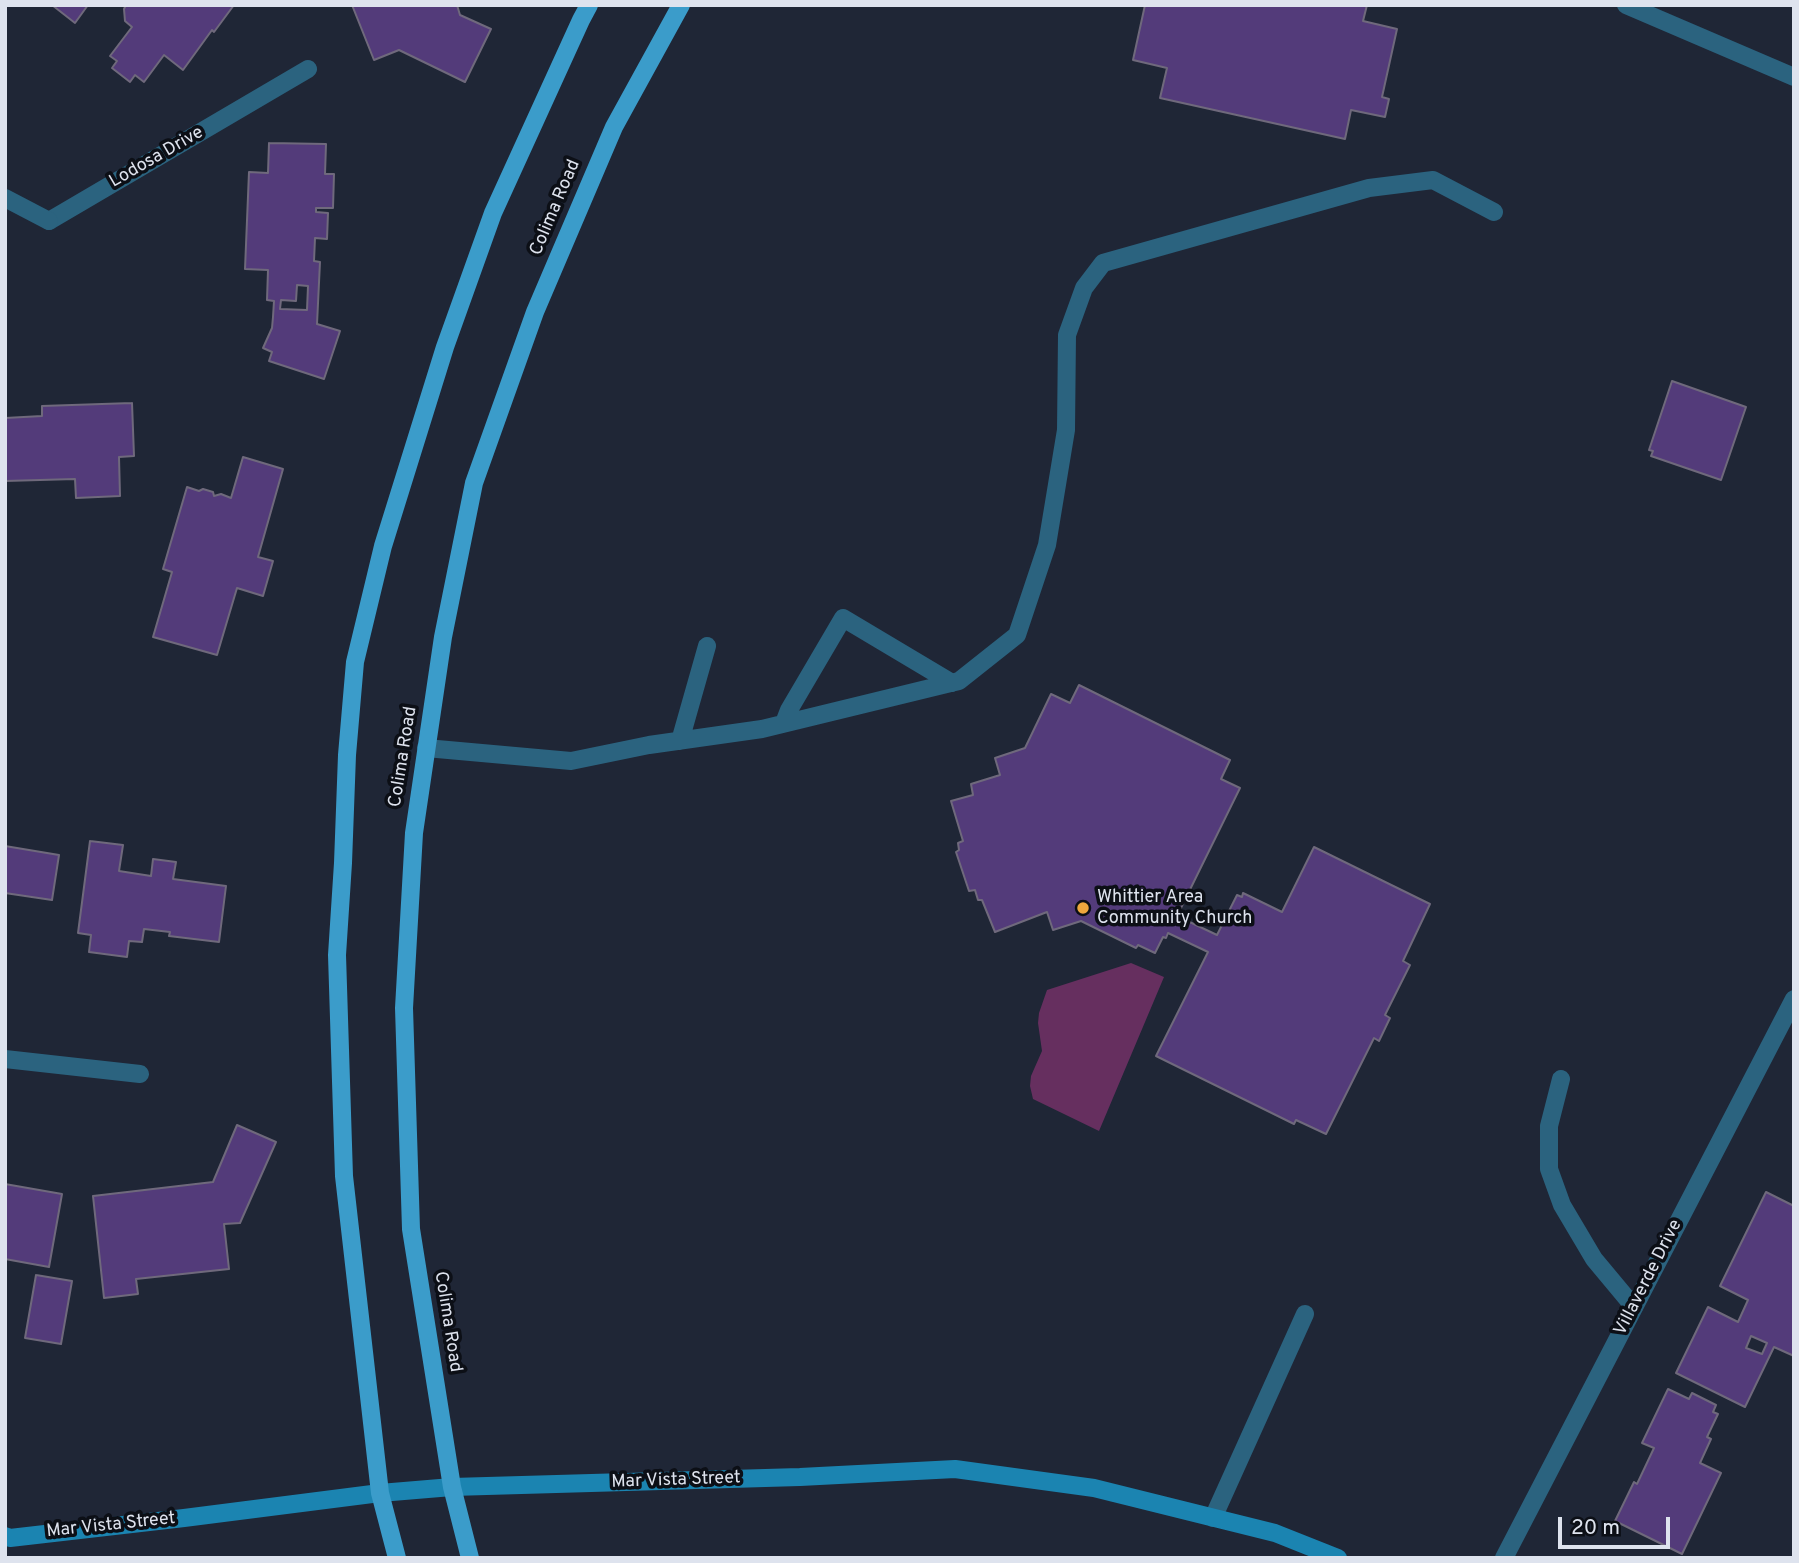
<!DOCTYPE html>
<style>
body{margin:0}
#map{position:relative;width:1799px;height:1563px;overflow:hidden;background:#1f2636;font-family:Overpass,sans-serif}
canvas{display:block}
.frame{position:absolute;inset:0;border:7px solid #dee3ee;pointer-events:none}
.scale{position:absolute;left:1558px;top:1517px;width:112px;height:32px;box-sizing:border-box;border:4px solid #dee3ee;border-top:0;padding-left:9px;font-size:21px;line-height:24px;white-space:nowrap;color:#dee3ee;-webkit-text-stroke:5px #0c0f16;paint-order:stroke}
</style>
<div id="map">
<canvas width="1799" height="1563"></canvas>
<div class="frame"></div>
<div class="scale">20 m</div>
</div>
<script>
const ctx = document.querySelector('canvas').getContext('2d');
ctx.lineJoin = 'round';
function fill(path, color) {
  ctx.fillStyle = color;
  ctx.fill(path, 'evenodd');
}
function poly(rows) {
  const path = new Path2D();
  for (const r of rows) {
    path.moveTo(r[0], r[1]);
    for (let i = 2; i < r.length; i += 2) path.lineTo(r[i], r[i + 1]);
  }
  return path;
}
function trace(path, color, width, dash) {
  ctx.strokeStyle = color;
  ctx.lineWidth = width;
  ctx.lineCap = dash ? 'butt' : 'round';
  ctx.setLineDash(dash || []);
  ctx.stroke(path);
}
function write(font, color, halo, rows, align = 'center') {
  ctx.font = font + ' Overpass,sans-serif';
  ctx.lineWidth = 7;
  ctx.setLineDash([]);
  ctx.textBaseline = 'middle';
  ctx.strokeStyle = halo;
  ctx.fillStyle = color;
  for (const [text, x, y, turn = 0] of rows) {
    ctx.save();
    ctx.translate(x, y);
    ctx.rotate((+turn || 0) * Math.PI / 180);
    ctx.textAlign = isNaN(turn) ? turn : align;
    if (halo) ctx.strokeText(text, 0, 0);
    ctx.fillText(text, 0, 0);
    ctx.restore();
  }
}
fill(poly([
 [1131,963,1164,977,1099,1131,1033,1099,1030,1086,1031,1076,1042,1051,1038,1023,1039,1013,1047,990]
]), '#662f5f');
const building = poly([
 [52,5,88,5,75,23,52,5],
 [126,5,234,5,214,32,212,30,183,70,164,55,144,82,135,75,130,82,112,68,117,61,110,56,132,27,125,21,124,9,126,5],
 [352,5,457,5,460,15,491,29,465,82,399,50,374,60,352,5],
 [1145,5,1367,5,1363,21,1397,29,1382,97,1389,99,1385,117,1351,110,1345,139,1160,98,1167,68,1133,60,1145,5],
 [269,143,326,144,325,174,334,174,333,208,316,208,316,212,328,213,327,239,315,238,314,261,320,262,317,324,340,331,324,379,269,361,272,352,263,348,272,328,273,317,274,301,267,300,268,270,245,269,249,172,268,173,269,143],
 [297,285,308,286,307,310,280,309,281,300,296,301,297,285],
 [1672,381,1746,407,1721,480,1651,456,1653,451,1649,450,1672,381],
 [132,403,134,456,119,457,120,496,76,498,75,479,5,481,5,418,42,416,42,406,132,403],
 [243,457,283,469,258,557,273,561,263,596,237,588,217,655,153,637,172,572,163,569,187,487,199,491,203,489,213,492,214,496,221,494,231,498,243,457],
 [1079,685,1230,760,1221,779,1240,788,1177,916,1217,935,1237,895,1242,897,1243,893,1282,912,1314,847,1430,904,1403,961,1410,965,1385,1015,1390,1018,1379,1041,1374,1038,1326,1134,1296,1120,1294,1124,1156,1056,1208,952,1168,933,1166,938,1163,937,1155,953,1138,945,1136,948,1081,921,1053,930,1047,912,995,932,982,900,978,900,975,890,969,891,956,852,959,850,958,843,963,841,951,801,973,795,971,784,1000,775,995,758,1025,748,1051,694,1070,703,1079,685],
 [90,841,123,845,119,871,151,876,153,859,176,862,173,879,226,886,219,942,169,936,170,932,144,929,142,942,129,941,127,957,89,952,91,935,78,933,90,841],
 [5,846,59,855,52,900,5,893,5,846],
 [237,1125,276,1142,240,1223,224,1224,229,1269,136,1279,138,1294,104,1298,93,1196,213,1182,237,1125],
 [5,1184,62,1194,49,1267,5,1259,5,1184],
 [1766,1192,1794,1206,1794,1356,1774,1347,1745,1407,1676,1373,1708,1307,1738,1322,1748,1300,1720,1286,1766,1192],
 [1751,1336,1767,1343,1762,1354,1746,1348,1751,1336],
 [36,1275,72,1281,61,1344,25,1338,36,1275],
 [1668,1389,1689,1399,1692,1393,1716,1405,1713,1412,1718,1414,1707,1437,1711,1439,1700,1463,1721,1473,1682,1554,1615,1521,1634,1482,1637,1484,1654,1448,1642,1443,1668,1389]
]);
fill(building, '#533b7a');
trace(building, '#6f697c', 2);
trace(poly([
 [1626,5,1794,77],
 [49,221,308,69],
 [784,723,789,710,843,618,952,683],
 [680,741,707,646],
 [426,748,571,761,649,745,762,729,959,681,1017,635,1047,545,1066,430,1067,335,1084,288,1103,263,1369,188,1433,180,1494,212],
 [1561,1079,1549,1126,1549,1169,1562,1205,1594,1259,1634,1307],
 [1213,1518,1305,1314]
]), '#2b637f', 18);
trace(poly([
 [5,198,49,221],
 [5,1059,140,1074],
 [1504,1558,1794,999]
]), '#2b637f', 18);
trace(poly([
 [5,1536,10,1538,184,1518,380,1493,452,1487,800,1477,955,1469,1094,1488,1275,1533,1338,1558]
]), '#1b84b1', 18);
trace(poly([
 [397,1558,380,1493,344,1176,337,955,343,863,347,755,355,662,383,546,445,347,493,213,581,20,589,5],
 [470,1558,452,1487,411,1229,404,1008,414,833,443,637,474,483,535,312,614,127,681,5]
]), '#3b9cca', 18);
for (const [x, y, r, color] of [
 [1083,908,7,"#eea73d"]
]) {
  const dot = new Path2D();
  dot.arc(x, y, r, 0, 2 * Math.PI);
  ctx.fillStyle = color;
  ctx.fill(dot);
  trace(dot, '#0c0f16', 2.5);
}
write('18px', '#dee3ee', '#0c0f16', [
 ["Lodosa Drive",157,158,-30],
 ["Colima Road",556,208,-67],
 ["Colima Road",404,757,-81],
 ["Villaverde Drive",1649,1278,-63],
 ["Colima Road",447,1322,81],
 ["Mar Vista Street",676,1481,-2],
 ["Mar Vista Street",111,1526,-6]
]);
write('18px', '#dee3ee', '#0c0f16', [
 ["Whittier Area",1097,898],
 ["Community Church",1097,919]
], 'left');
</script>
